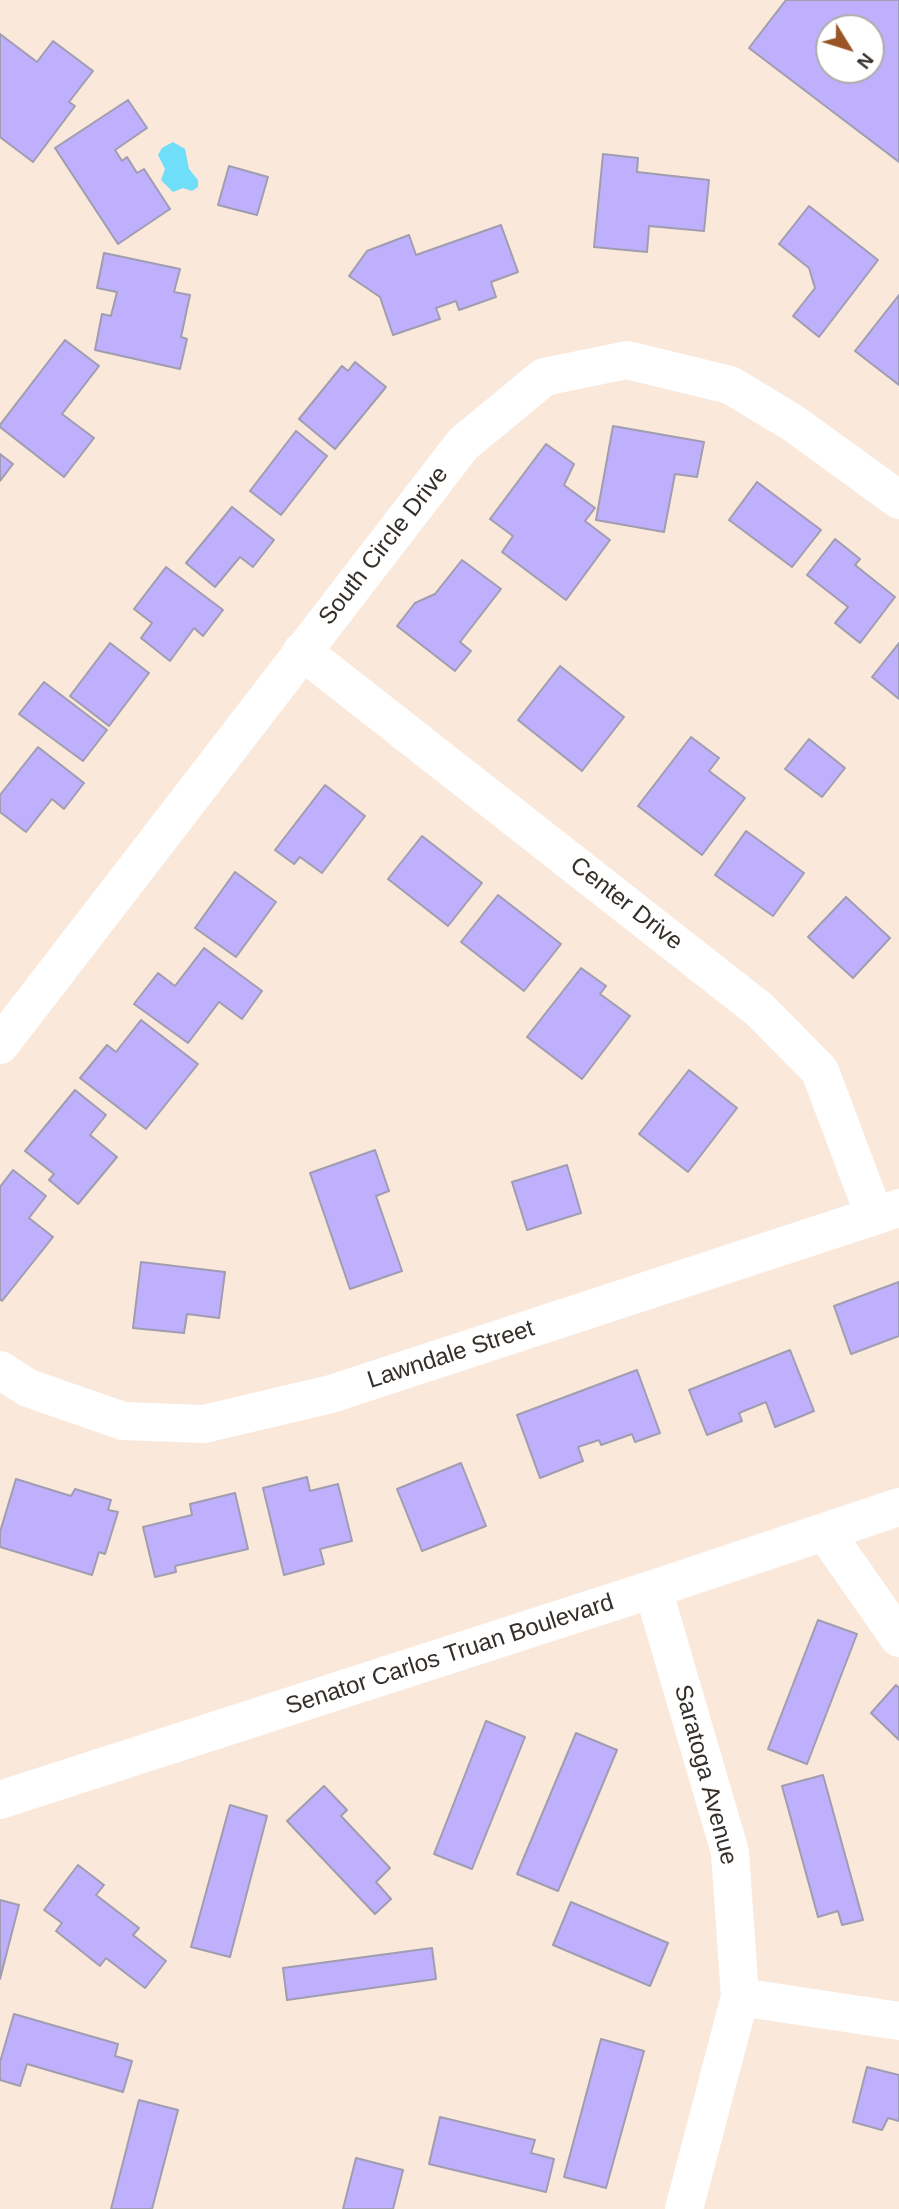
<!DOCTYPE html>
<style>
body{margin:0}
#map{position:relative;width:899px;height:2209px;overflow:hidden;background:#fae8db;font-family:Helvetica,sans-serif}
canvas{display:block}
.north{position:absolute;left:815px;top:14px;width:70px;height:70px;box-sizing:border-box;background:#fff;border:2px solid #aeacaa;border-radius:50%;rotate:128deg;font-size:19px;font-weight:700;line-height:28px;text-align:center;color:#352f2a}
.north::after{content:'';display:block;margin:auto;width:24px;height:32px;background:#9a5628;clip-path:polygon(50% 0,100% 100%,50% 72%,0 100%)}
</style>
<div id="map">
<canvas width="899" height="2209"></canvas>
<div class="north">N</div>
</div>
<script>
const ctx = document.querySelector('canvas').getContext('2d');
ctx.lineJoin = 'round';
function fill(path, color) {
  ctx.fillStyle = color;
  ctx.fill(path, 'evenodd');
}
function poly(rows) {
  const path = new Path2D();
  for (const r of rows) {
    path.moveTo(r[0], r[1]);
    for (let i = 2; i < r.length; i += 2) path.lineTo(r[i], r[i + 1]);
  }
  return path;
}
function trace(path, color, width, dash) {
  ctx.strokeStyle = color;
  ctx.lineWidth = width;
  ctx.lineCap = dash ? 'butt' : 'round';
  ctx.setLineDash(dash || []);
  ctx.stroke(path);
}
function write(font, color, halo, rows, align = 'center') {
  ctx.font = font + ' Helvetica,sans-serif';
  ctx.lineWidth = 6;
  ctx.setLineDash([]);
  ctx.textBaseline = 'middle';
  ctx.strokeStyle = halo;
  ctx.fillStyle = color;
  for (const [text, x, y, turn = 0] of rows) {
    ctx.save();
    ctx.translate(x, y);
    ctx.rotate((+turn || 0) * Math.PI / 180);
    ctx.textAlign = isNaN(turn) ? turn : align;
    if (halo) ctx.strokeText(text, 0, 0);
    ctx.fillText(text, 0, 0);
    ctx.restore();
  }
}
fill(poly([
 [173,142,185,149,189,169,198,180,198,187,192,191,183,188,173,192,161,180,165,169,158,155,162,148]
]), '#6fdef8');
const building = poly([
 [786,0,899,0,899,162,749,48,786,0],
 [829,28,871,28,871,70,829,70,829,28],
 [0,34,37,62,53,41,93,71,69,102,75,106,33,162,0,137,0,34],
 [128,100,147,128,115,150,122,161,127,157,137,173,144,169,170,209,118,244,55,148,128,100],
 [603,154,638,158,637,172,709,180,704,231,649,226,647,252,594,247,603,154],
 [229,166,268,177,257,215,218,205,229,166],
 [809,206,878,260,819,337,793,316,815,288,809,268,779,244,809,206],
 [501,225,518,272,491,282,496,297,459,310,456,301,436,308,440,319,393,335,380,297,349,276,367,251,409,235,416,255,501,225],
 [104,253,180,269,174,292,190,295,181,337,187,339,180,369,95,350,102,314,111,316,117,292,97,288,104,253],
 [899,295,899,385,855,351,899,295],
 [65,340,99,366,62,414,94,438,64,477,0,427,0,425,65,340],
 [355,362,386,387,335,449,299,419,342,366,348,371,355,362],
 [613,426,704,442,697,477,675,474,664,532,596,520,613,426],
 [296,431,327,456,281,515,250,491,296,431],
 [546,444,574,464,564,485,595,508,585,521,610,540,566,600,502,552,513,536,490,519,546,444],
 [0,454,13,464,0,481,0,454],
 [757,482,821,530,792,567,729,520,757,482],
 [232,507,274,540,253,567,240,557,215,587,186,563,232,507],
 [835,539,860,559,855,565,895,597,860,643,835,623,848,607,807,575,835,539],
 [462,560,501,589,460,642,471,651,455,671,397,626,415,603,435,594,462,560],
 [166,567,223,610,203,636,194,628,170,661,141,638,152,623,134,609,166,567],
 [110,643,149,673,109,726,70,696,110,643],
 [899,643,899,699,872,677,899,643],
 [560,666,624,717,582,771,518,720,560,666],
 [44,682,107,730,83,761,19,714,44,682],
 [691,737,719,758,709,771,745,798,702,855,638,806,691,737],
 [809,739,845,768,822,797,785,769,809,739],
 [38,747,84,783,64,809,52,799,26,832,0,812,0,795,38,747],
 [325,785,365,816,322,873,300,857,294,864,275,850,325,785],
 [746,831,804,873,773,916,715,875,746,831],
 [422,836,482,883,448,926,388,879,422,836],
 [235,872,276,902,236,957,195,928,235,872],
 [498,895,561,944,524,991,461,942,498,895],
 [846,897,890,938,853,978,808,937,846,897],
 [204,948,262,991,242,1019,219,1002,188,1043,134,1004,158,973,175,986,204,948],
 [581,968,606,986,600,994,630,1016,582,1079,527,1037,581,968],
 [141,1020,198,1064,146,1129,80,1078,107,1045,116,1052,141,1020],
 [689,1070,737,1108,688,1172,639,1134,689,1070],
 [75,1090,106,1115,90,1135,117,1157,78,1204,49,1180,54,1174,25,1151,75,1090],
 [375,1150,389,1191,376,1196,402,1271,350,1289,310,1173,375,1150],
 [567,1165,581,1213,527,1230,512,1182,567,1165],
 [13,1170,46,1196,29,1218,53,1237,2,1301,0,1299,0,1187,13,1170],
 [141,1262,225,1272,219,1318,187,1314,184,1333,133,1328,141,1262],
 [899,1282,899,1336,851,1354,834,1306,899,1282],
 [790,1350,814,1411,775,1427,766,1402,739,1413,742,1421,707,1435,689,1390,790,1350],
 [637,1370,660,1433,635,1442,632,1434,601,1445,599,1440,578,1447,583,1461,540,1478,517,1415,637,1370],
 [461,1463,486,1526,422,1551,397,1489,461,1463],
 [307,1477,310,1491,338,1484,352,1541,320,1549,324,1564,284,1575,263,1488,307,1477],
 [16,1479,71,1496,75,1489,111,1500,108,1510,118,1512,105,1554,99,1552,92,1575,0,1547,0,1532,16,1479],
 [235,1493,248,1549,175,1566,176,1572,155,1577,143,1527,192,1515,190,1504,235,1493],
 [818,1620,857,1634,807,1764,768,1749,818,1620],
 [896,1685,899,1688,899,1740,871,1713,896,1685],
 [486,1721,525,1737,472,1869,434,1854,486,1721],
 [576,1733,617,1750,558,1891,517,1874,576,1733],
 [823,1775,863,1920,842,1925,838,1911,818,1917,782,1786,823,1775],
 [324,1786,347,1810,341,1816,390,1868,376,1882,391,1899,375,1914,287,1821,324,1786],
 [230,1805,267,1816,230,1957,191,1947,230,1805],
 [78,1865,104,1885,96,1895,139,1928,133,1935,166,1961,145,1988,106,1958,100,1966,56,1931,62,1923,44,1910,78,1865],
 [0,1900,19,1905,0,1979,0,1900],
 [571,1902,668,1943,650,1986,553,1945,571,1902],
 [432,1948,436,1979,287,2000,283,1968,432,1948],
 [14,2014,118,2044,115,2056,132,2061,123,2092,27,2064,20,2086,0,2080,0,2062,14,2014],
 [601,2039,644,2051,606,2188,564,2177,601,2039],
 [867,2067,899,2075,899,2121,888,2118,882,2130,853,2122,867,2067],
 [139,2100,178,2110,152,2209,111,2209,139,2100],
 [440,2117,535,2140,531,2153,554,2159,546,2192,429,2164,440,2117],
 [356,2158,403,2170,393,2209,343,2209,356,2158]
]);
fill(building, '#beb0fd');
trace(building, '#a09db0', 2);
trace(poly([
 [302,651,760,1010,820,1071,874,1215],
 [0,1045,463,444,544,377,627,360,730,385,793,423,899,500],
 [0,1370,28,1388,123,1421,204,1424,331,1394,899,1208],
 [825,1532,899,1638],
 [653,1589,730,1852,740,1997,684,2209],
 [740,1997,899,2021]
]), '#fff', 38);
trace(poly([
 [0,1800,653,1589,899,1507]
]), '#fff', 38);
write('24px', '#352f2a', '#fff', [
 ["South Circle Drive",384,546,-52],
 ["Center Drive",626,904,38],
 ["Lawndale Street",451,1355,-18],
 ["Senator Carlos Truan Boulevard",450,1655,-18],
 ["Saratoga Avenue",705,1775,75]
]);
</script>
